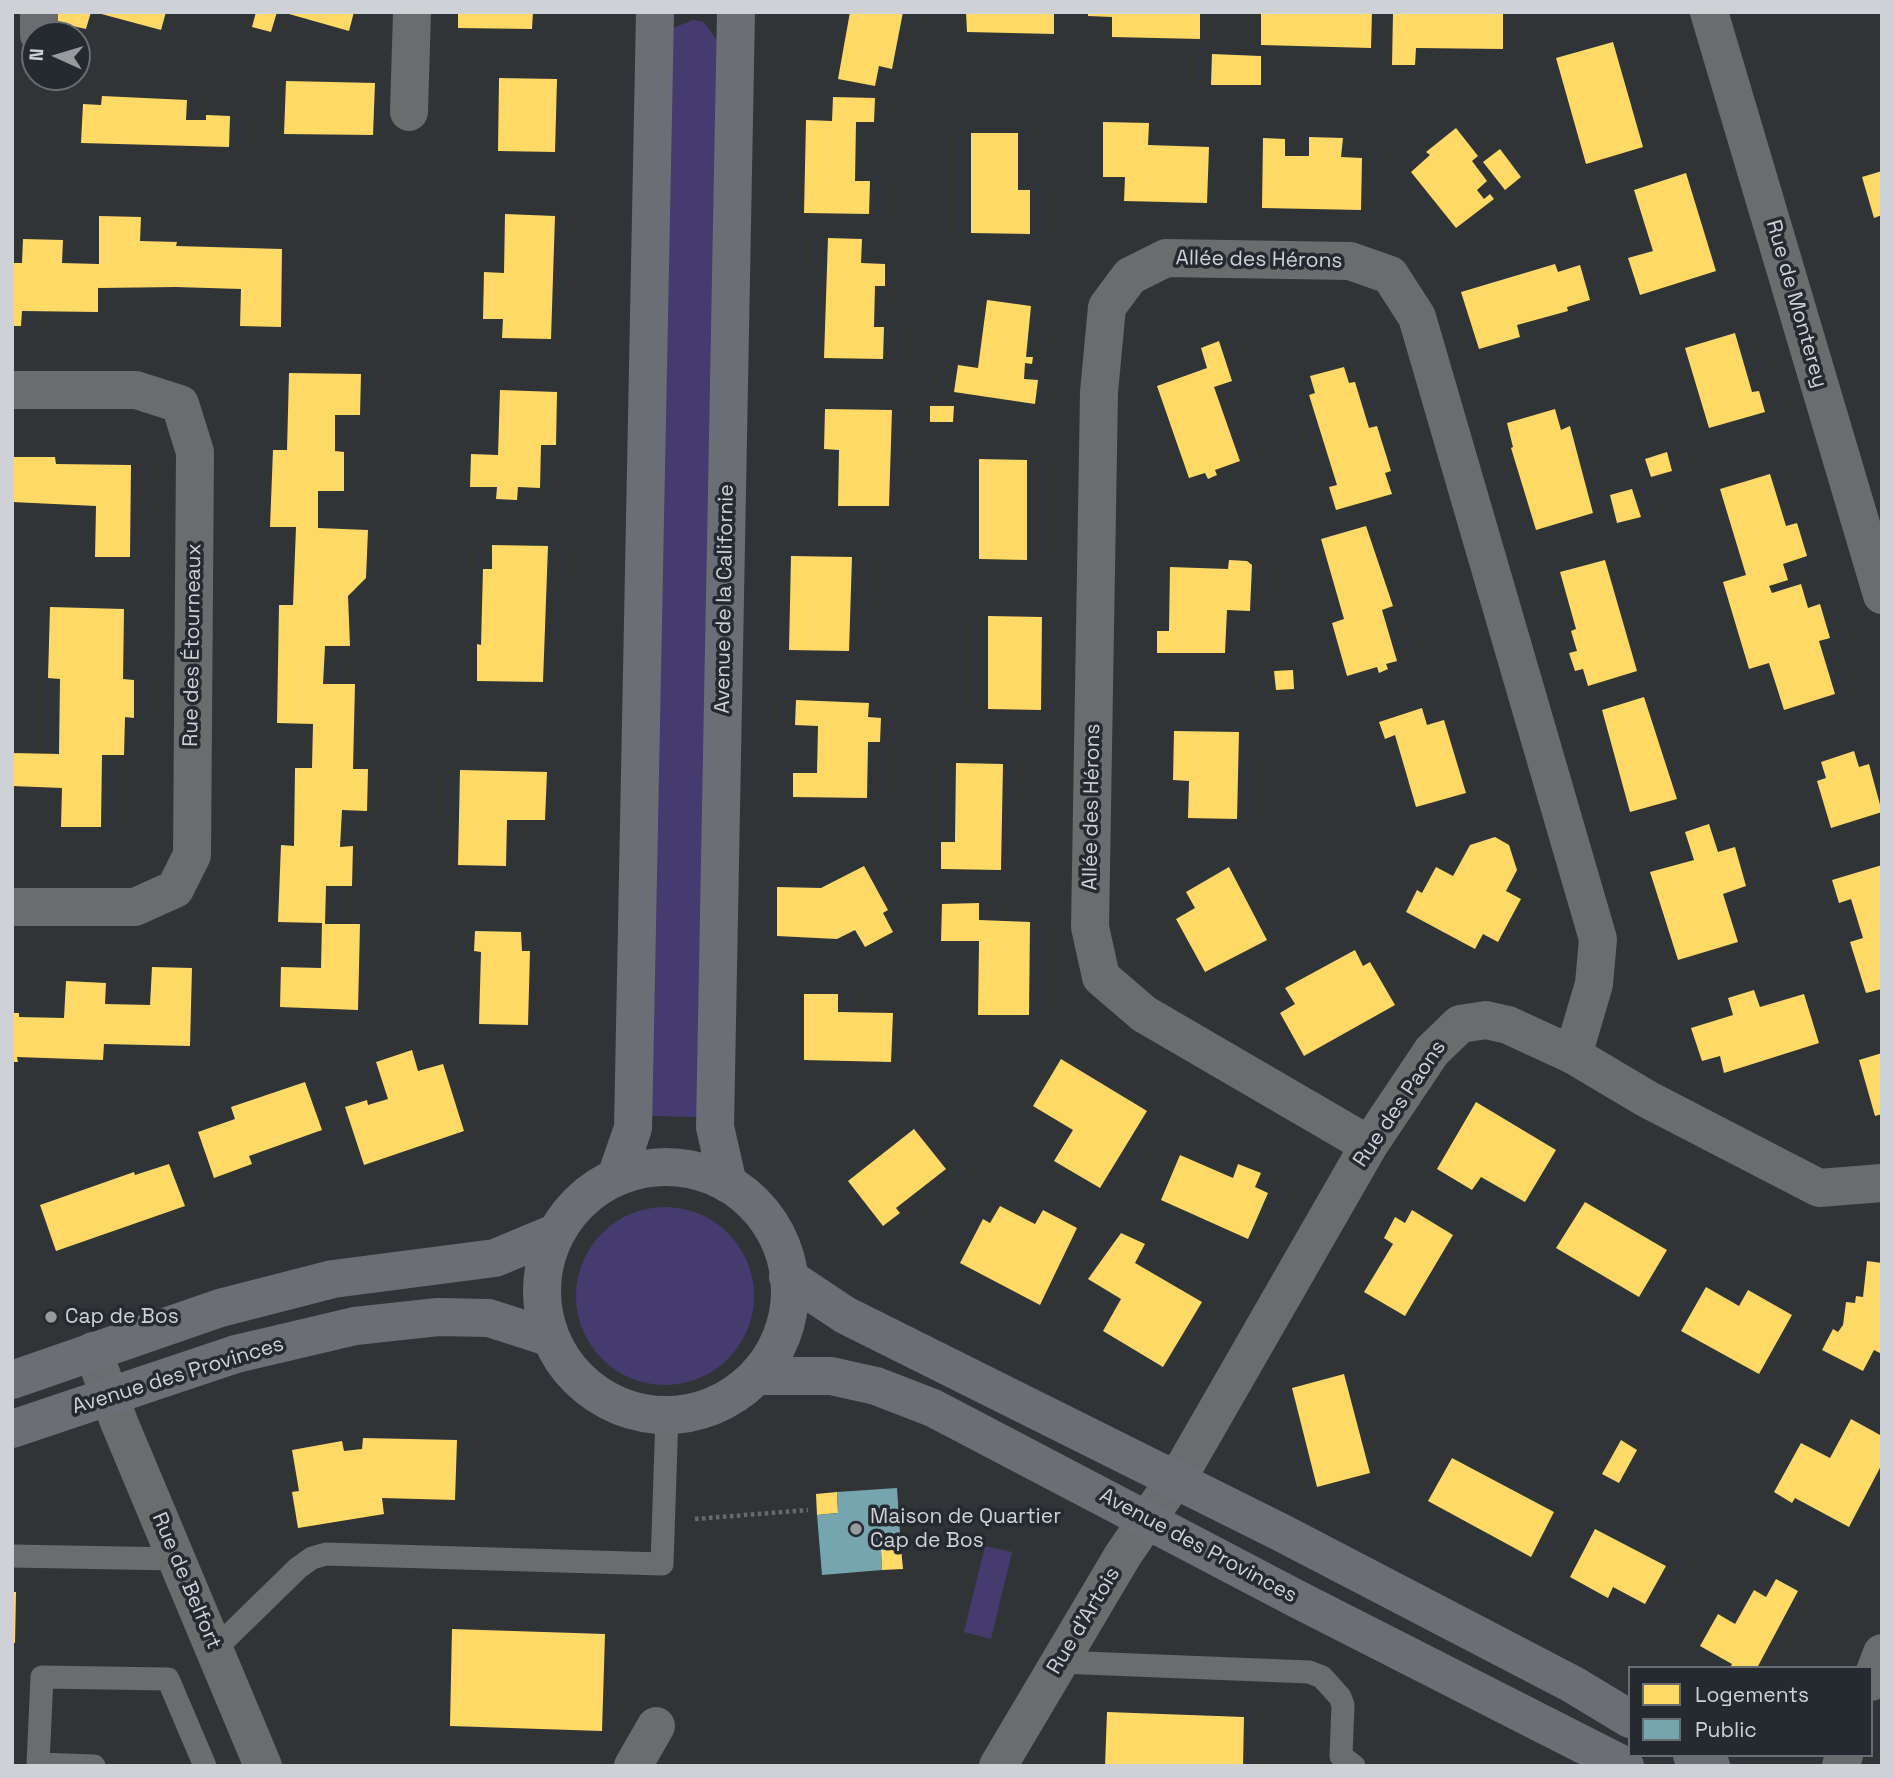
<!DOCTYPE html>
<meta charset="utf-8">
<style>
body{margin:0}
#map{position:relative;width:1894px;height:1778px;overflow:hidden;background:#313437;font-family:"Space Grotesk",sans-serif}
canvas{display:block}
.frame{position:absolute;inset:0;border:14px solid #ced2d6;pointer-events:none}
.legend{position:absolute;left:1628px;top:1666px;width:245px;height:91px;box-sizing:border-box;background:#242a30;border:2px solid #686d72;margin:0;padding:9px 12px;list-style:none;font-size:21px;color:#ced2d6}
.legend li{display:flex;align-items:center;gap:14px;height:35px}
.legend b{width:35px;border:2px solid #686d72}
.north{position:absolute;left:21px;top:21px;width:70px;height:70px;box-sizing:border-box;background:#242a30;border:2px solid #686d72;border-radius:50%;rotate:274deg;font-size:19px;font-weight:700;line-height:28px;text-align:center;color:#ced2d6}
.north::after{content:'';display:block;margin:auto;width:24px;height:32px;background:#979b9e;clip-path:polygon(50% 0,100% 100%,50% 72%,0 100%)}
</style>
<div id="map">
<canvas width="1894" height="1778"></canvas>
<div class="frame"></div>
<ul class="legend">
<li><b style="height:19px;background:#ffd966"></b>Logements</li>
<li><b style="height:19px;background:#76a5af"></b>Public</li>
</ul>
<div class="north">N</div>
</div>
<script>
const ctx = document.querySelector('canvas').getContext('2d');
ctx.lineJoin = 'round';
function fill(path, color) {
  ctx.fillStyle = color;
  ctx.fill(path, 'evenodd');
}
function poly(rows) {
  const path = new Path2D();
  for (const r of rows) {
    if (r.length === 3) {
      path.moveTo(r[0] + r[2], r[1]);
      path.arc(r[0], r[1], r[2], 0, 2 * Math.PI);
      continue;
    }
    path.moveTo(r[0], r[1]);
    for (let i = 2; i < r.length; i += 2) path.lineTo(r[i], r[i + 1]);
  }
  return path;
}
function trace(path, color, width, dash) {
  ctx.strokeStyle = color;
  ctx.lineWidth = width;
  ctx.lineCap = dash ? 'butt' : 'round';
  ctx.setLineDash(dash || []);
  ctx.stroke(path);
}
function write(font, color, halo, rows, align = 'center') {
  ctx.font = font + ' "Space Grotesk",sans-serif';
  ctx.lineWidth = 7;
  ctx.setLineDash([]);
  ctx.textBaseline = 'middle';
  ctx.strokeStyle = halo;
  ctx.fillStyle = color;
  for (const [text, x, y, turn = 0] of rows) {
    ctx.save();
    ctx.translate(x, y);
    ctx.rotate((+turn || 0) * Math.PI / 180);
    ctx.textAlign = isNaN(turn) ? turn : align;
    if (halo) ctx.strokeText(text, 0, 0);
    ctx.fillText(text, 0, 0);
    ctx.restore();
  }
}
fill(poly([
 [693,20,704,22,718,42,700,1117,648,1116,673,28],
 [665,1296,89],
 [985,1546,1012,1552,991,1639,964,1632]
]), '#463b6e');
fill(poly([
 [54,12,91,12,86,29,54,22],
 [94,12,166,12,161,30],
 [256,12,277,12,271,32,252,27],
 [282,12,354,12,349,31],
 [458,12,533,12,532,29,458,28],
 [850,12,903,12,892,69,879,66,875,86,838,79],
 [966,12,1054,12,1054,34,967,32],
 [1088,12,1200,12,1200,39,1112,37,1112,17,1088,16],
 [1261,12,1372,12,1371,48,1261,45],
 [1393,12,1503,12,1503,49,1416,48,1415,65,1392,65],
 [1613,42,1643,147,1586,164,1556,58],
 [1212,54,1261,56,1261,85,1211,85],
 [499,78,557,79,555,152,498,151],
 [286,81,375,83,373,135,284,134],
 [102,96,187,100,186,120,206,120,206,115,230,116,229,147,81,143,83,104,101,105],
 [833,97,875,98,874,122,856,122,855,181,870,181,869,214,804,213,806,120,832,121],
 [1103,122,1149,123,1148,145,1209,147,1207,203,1124,201,1125,177,1103,177],
 [1456,128,1478,156,1472,161,1487,181,1477,190,1484,199,1490,194,1494,199,1456,228,1411,172,1430,155,1426,152],
 [971,133,1018,133,1018,190,1030,190,1030,234,971,233],
 [1309,137,1343,138,1341,157,1362,158,1361,210,1262,208,1263,138,1285,139,1285,156,1309,156],
 [1500,149,1521,177,1505,190,1483,162],
 [1882,171,1882,215,1874,218,1862,177],
 [1686,173,1716,271,1640,295,1628,258,1653,251,1634,190],
 [505,214,555,216,551,339,502,338,503,319,483,319,484,272,504,273],
 [99,216,141,217,140,241,177,242,176,246,282,249,281,327,240,326,241,289,176,287,98,288,98,312,22,311,21,326,12,326,12,263,22,263,23,239,63,240,62,263,99,264],
 [828,238,862,239,861,263,885,264,885,286,875,286,874,327,884,327,883,359,824,358],
 [1555,264,1558,272,1580,265,1590,300,1567,307,1568,311,1517,325,1520,337,1479,349,1461,292],
 [987,300,1031,306,1026,357,1033,357,1032,364,1025,363,1024,379,1038,380,1035,404,954,392,958,365,978,368],
 [1735,333,1752,392,1759,391,1765,412,1709,428,1685,348],
 [1219,341,1232,381,1214,387,1240,461,1215,470,1217,475,1208,479,1205,473,1189,478,1157,386,1207,368,1201,348],
 [1344,367,1349,383,1355,382,1369,428,1377,426,1391,471,1385,473,1392,494,1336,510,1329,487,1337,485,1309,395,1315,393,1310,376],
 [289,373,361,374,360,415,335,415,335,451,344,452,344,491,318,491,318,528,368,530,366,578,348,596,350,646,325,646,323,684,355,684,353,769,368,769,367,811,342,810,340,847,353,846,352,886,326,886,325,924,360,924,358,1010,280,1007,281,967,321,968,322,923,278,922,281,845,294,846,295,768,312,768,313,724,277,723,279,605,293,605,296,527,270,527,273,450,287,450],
 [500,390,557,392,556,445,541,445,540,488,518,487,517,500,496,499,497,487,470,487,471,454,498,455],
 [930,406,954,406,953,422,930,422],
 [825,409,892,410,889,506,838,506,839,450,824,449],
 [1555,409,1561,430,1570,426,1593,513,1536,530,1511,448,1513,447,1507,423],
 [1667,452,1672,471,1651,477,1645,459],
 [12,457,55,457,56,464,131,465,130,557,95,557,96,506,12,502],
 [979,459,1027,460,1027,560,979,559],
 [1770,474,1786,526,1797,523,1807,556,1783,564,1788,580,1769,586,1772,593,1801,584,1808,608,1820,604,1830,638,1819,641,1835,694,1784,710,1769,663,1749,669,1723,582,1746,575,1720,489],
 [1632,489,1641,517,1617,523,1610,495],
 [1366,526,1393,606,1382,610,1397,661,1386,664,1388,669,1379,673,1377,667,1347,676,1332,623,1344,619,1321,539],
 [492,545,548,546,543,682,477,681,477,644,481,645,483,569,492,569],
 [791,556,852,557,849,651,789,650],
 [1229,560,1247,561,1252,565,1250,611,1227,610,1225,653,1157,653,1157,631,1169,631,1170,567,1228,569],
 [1605,560,1637,671,1588,686,1583,669,1575,671,1569,653,1577,651,1571,631,1576,629,1560,572],
 [50,607,124,609,123,679,134,680,134,718,125,717,124,755,102,755,101,827,61,827,62,788,12,786,12,753,59,754,60,679,48,678],
 [988,616,1042,617,1041,710,988,709],
 [1293,670,1294,689,1276,690,1274,671],
 [1644,697,1677,799,1630,812,1602,710],
 [796,700,869,703,868,717,881,718,880,742,868,742,867,798,793,797,793,773,817,773,818,726,795,725],
 [1422,708,1427,725,1444,720,1466,793,1416,807,1395,735,1385,739,1379,722],
 [1174,731,1239,732,1237,819,1188,818,1189,781,1173,780],
 [1854,751,1859,767,1869,764,1882,812,1831,828,1817,781,1826,778,1821,762],
 [956,763,1003,764,1001,870,941,869,941,842,955,842],
 [460,770,547,772,545,820,507,820,506,866,458,865],
 [1709,824,1718,852,1735,847,1746,886,1723,894,1738,942,1678,960,1650,872,1694,860,1685,832],
 [1495,837,1509,845,1517,870,1506,891,1521,899,1498,942,1483,934,1475,949,1406,912,1417,890,1422,893,1436,867,1453,876,1470,845],
 [1882,865,1882,989,1866,993,1850,942,1863,938,1851,899,1839,903,1832,880],
 [864,866,888,910,883,913,893,932,865,947,855,930,837,939,777,936,777,887,821,888],
 [1229,867,1267,940,1205,972,1176,919,1195,908,1186,892],
 [979,903,979,920,1030,922,1029,1015,978,1015,979,941,941,941,942,904],
 [475,931,521,932,522,951,530,951,528,1025,479,1024,481,952,474,951],
 [1355,950,1363,966,1370,962,1395,1005,1304,1056,1280,1013,1295,1004,1285,988],
 [152,967,192,968,190,1046,104,1044,103,1060,17,1057,18,1062,12,1062,12,1013,19,1013,19,1017,64,1018,66,981,106,983,105,1004,150,1005],
 [1754,990,1760,1007,1804,994,1819,1043,1724,1073,1720,1056,1702,1061,1691,1028,1733,1015,1728,998],
 [804,994,838,994,838,1012,893,1013,891,1062,804,1060],
 [412,1050,418,1071,443,1064,464,1131,364,1165,345,1107,367,1100,368,1105,388,1099,376,1062],
 [1882,1053,1882,1114,1875,1116,1859,1060],
 [1061,1059,1147,1111,1100,1188,1054,1161,1073,1130,1033,1106],
 [305,1082,322,1130,249,1156,252,1164,214,1178,198,1132,235,1119,231,1107],
 [1476,1102,1556,1150,1525,1202,1481,1177,1472,1190,1437,1169],
 [914,1129,946,1169,896,1208,900,1213,883,1226,848,1181],
 [1180,1155,1233,1178,1238,1164,1261,1173,1255,1187,1268,1193,1248,1239,1161,1200],
 [169,1164,185,1206,56,1251,40,1205,134,1172,135,1175],
 [1585,1202,1667,1250,1639,1297,1556,1248],
 [1000,1206,1035,1224,1043,1210,1077,1228,1040,1305,960,1263,983,1219,990,1223],
 [1412,1210,1453,1235,1405,1316,1364,1292,1393,1244,1384,1238,1395,1217,1405,1223],
 [1121,1233,1145,1244,1135,1263,1202,1302,1163,1367,1103,1331,1121,1299,1088,1279],
 [1867,1261,1882,1263,1882,1354,1874,1350,1863,1371,1822,1350,1833,1329,1838,1332,1843,1325,1846,1302,1855,1303,1856,1296,1863,1297],
 [1706,1287,1739,1306,1748,1290,1792,1315,1759,1374,1681,1331],
 [1344,1374,1370,1473,1317,1487,1292,1388],
 [1851,1419,1882,1436,1882,1464,1849,1527,1795,1498,1792,1503,1774,1492,1801,1443,1830,1458],
 [363,1438,457,1440,455,1500,382,1498,384,1514,298,1528,292,1492,299,1491,292,1450,342,1441,344,1451,362,1449],
 [1621,1440,1637,1450,1619,1483,1602,1474],
 [1452,1458,1554,1512,1531,1557,1428,1501],
 [837,1492,838,1513,817,1515,816,1494],
 [1595,1529,1666,1566,1645,1604,1613,1587,1608,1598,1570,1577],
 [901,1548,903,1569,882,1570,881,1550],
 [1776,1579,1798,1591,1757,1668,1730,1668,1732,1664,1700,1646,1718,1614,1735,1624,1754,1590,1766,1597],
 [12,1592,16,1592,15,1643,12,1643],
 [452,1629,605,1634,602,1731,450,1726],
 [1107,1712,1244,1717,1243,1766,1105,1766]
]), '#ffd966');
fill(poly([
 [897,1488,901,1548,881,1550,882,1570,822,1575,817,1515,838,1513,837,1492]
]), '#76a5af');
trace(poly([
 [695,1519,808,1510]
]), '#676a6c', 4.5, [3.5, 3.5]);
trace(poly([
 [12,1556,176,1559],
 [214,1650,298,1568,312,1558,326,1554,662,1564,667,1415],
 [1059,1662,1309,1672,1322,1677,1340,1697,1343,1705,1341,1756,1354,1766],
 [94,1766,38,1764,42,1677,168,1679,205,1766]
]), '#6a6c6e', 23);
trace(poly([
 [1709,12,1882,595],
 [39,35,39,12],
 [409,112,412,12],
 [12,390,136,390,180,404,195,452,192,855,175,889,135,907,12,907],
 [1369,1145,1144,1014,1101,977,1090,927,1099,392,1107,307,1130,276,1166,258,1350,261,1390,275,1417,317,1598,939,1594,984,1573,1055],
 [93,1351,119,1422,263,1766],
 [1871,1682,1882,1653],
 [633,1766,656,1726],
 [998,1766,1123,1555,1187,1462,1369,1145,1432,1051,1460,1024,1486,1020,1508,1025,1573,1055,1647,1099,1819,1188,1882,1183],
 [1841,1766,1844,1755]
]), '#6a6c6e', 38);
trace(poly([
 [666,1291,124],
 [616,1177,633,1128,655,12],
 [728,1184,715,1127,736,12],
 [788,1277,845,1315,1282,1533,1572,1684,1630,1719],
 [757,1376,831,1376,876,1386,933,1408,1297,1599,1625,1766],
 [12,1380,220,1308,333,1279,495,1258,555,1233],
 [12,1429,236,1354,355,1326,438,1317,489,1318,551,1338],
 [1692,1755,1711,1766]
]), '#6b6f75', 38);
for (const [x, y, r, color] of [
 [51,1317,7,"#979b9e"],
 [856,1529,7,"#979b9e"]
]) {
  const dot = new Path2D();
  dot.arc(x, y, r, 0, 2 * Math.PI);
  ctx.fillStyle = color;
  ctx.fill(dot);
  trace(dot, '#242a30', 2.5);
}
write('21px', '#ced2d6', '#242a30', [
 ["Allée des Hérons",1259,260,1],
 ["Rue de Monterey",1796,304,74],
 ["Avenue de la Californie",725,599,-89],
 ["Rue des Étourneaux",193,645,-89],
 ["Allée des Hérons",1092,807,-89],
 ["Rue des Paons",1400,1104,-56],
 ["Avenue des Provinces",178,1376,-17],
 ["Avenue des Provinces",1198,1546,28],
 ["Rue de Belfort",186,1581,67],
 ["Rue d'Artois",1084,1621,-59]
]);
write('21px', '#ced2d6', '#242a30', [
 ["Cap de Bos",65,1317],
 ["Maison de Quartier",870,1517],
 ["Cap de Bos",870,1541]
], 'left');
</script>
